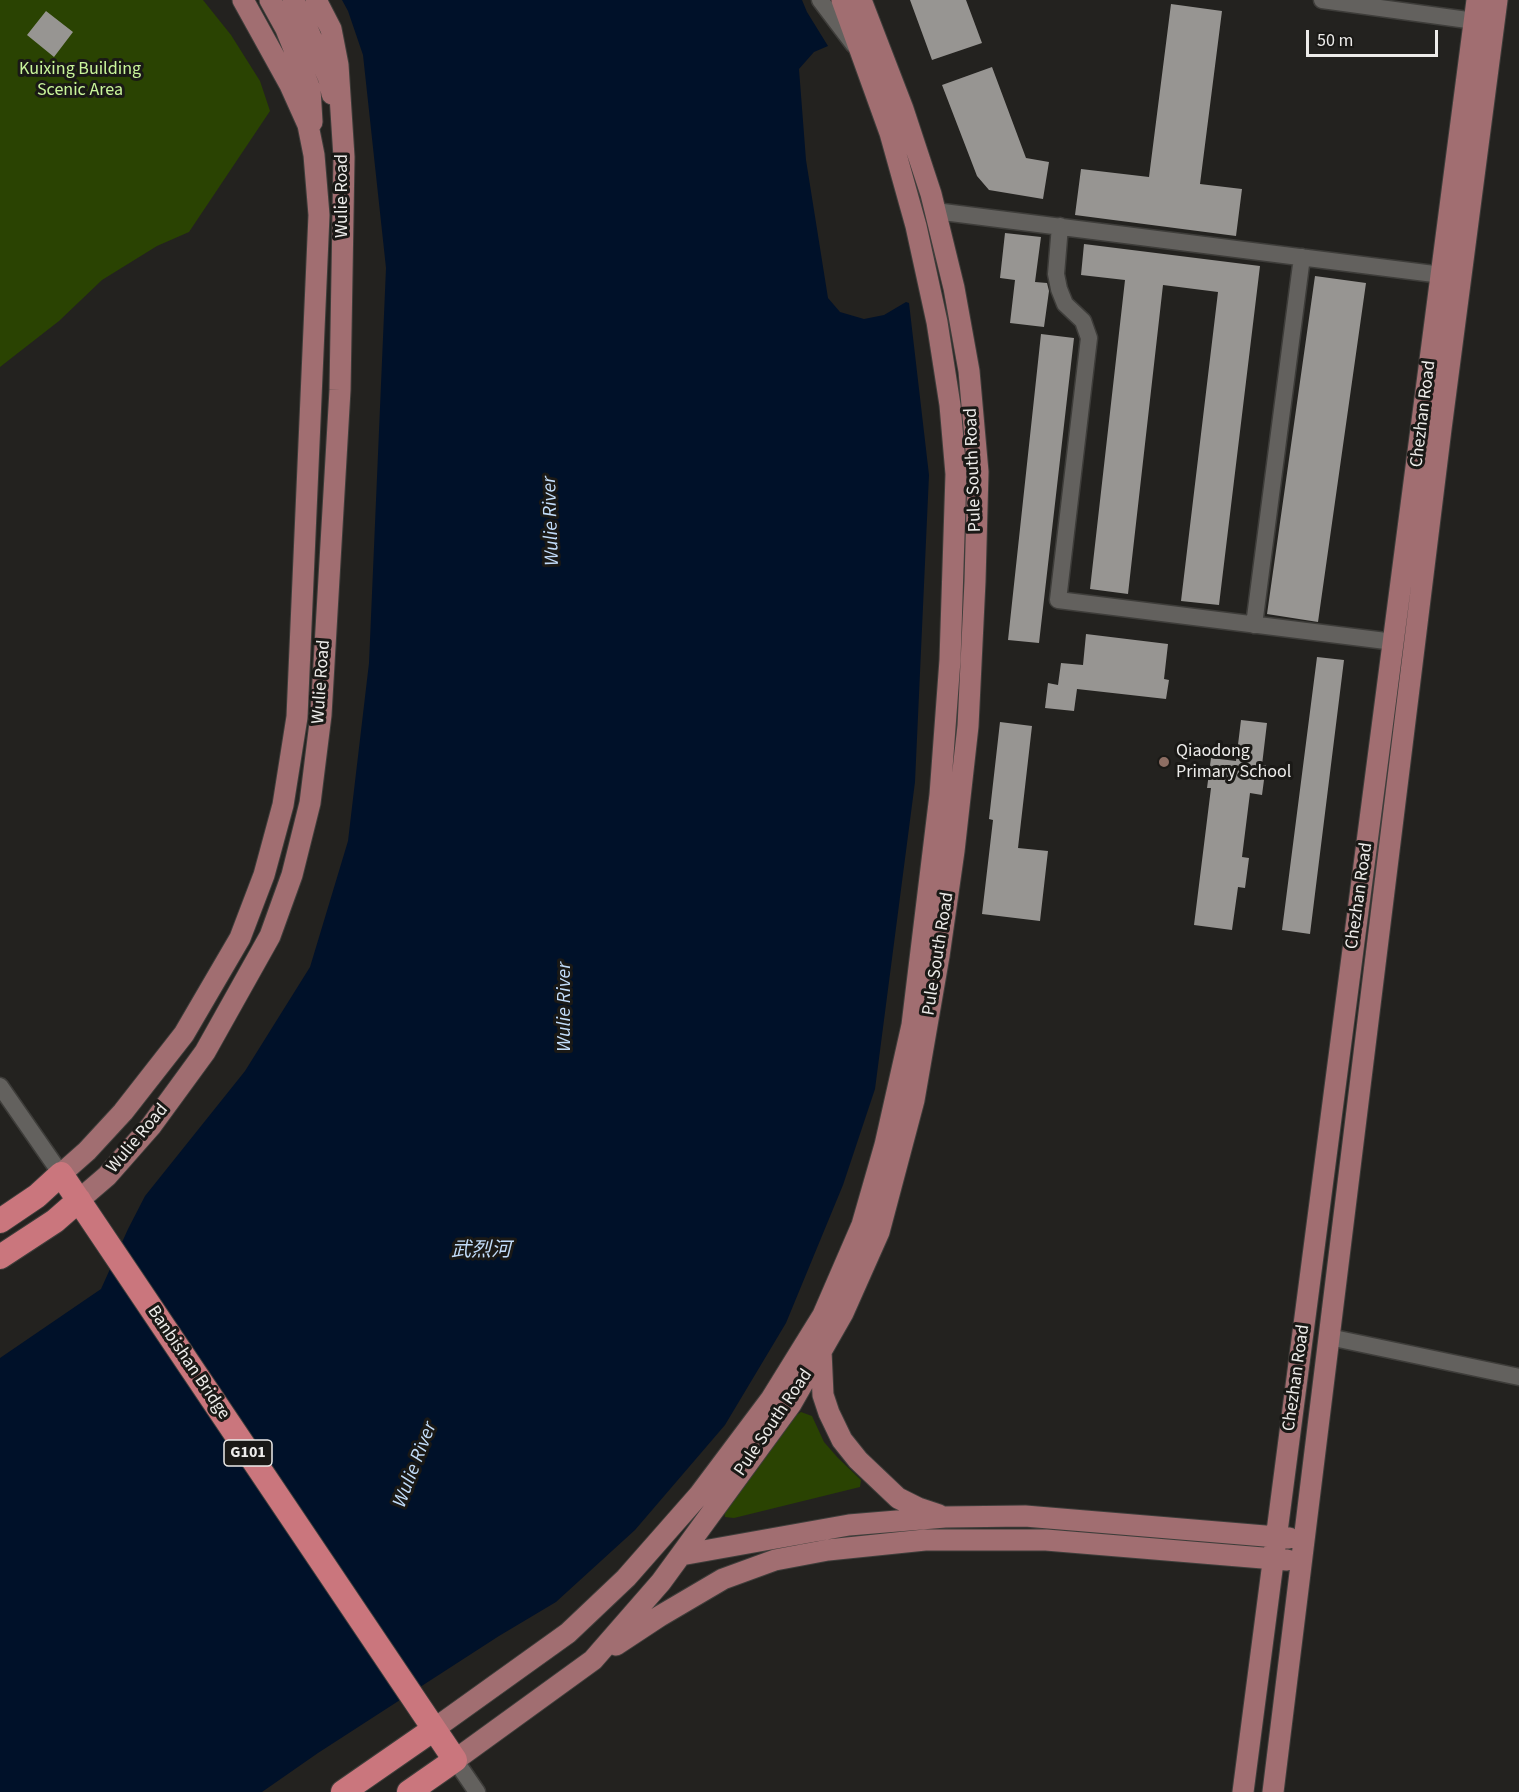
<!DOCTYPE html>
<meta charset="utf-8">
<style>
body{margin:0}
#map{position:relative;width:1519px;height:1792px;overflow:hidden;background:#23221f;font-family:"Source Sans 3",sans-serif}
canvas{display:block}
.scale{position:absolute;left:1306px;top:30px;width:132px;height:27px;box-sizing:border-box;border:3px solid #edecea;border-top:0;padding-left:8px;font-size:18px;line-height:21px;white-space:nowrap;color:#edecea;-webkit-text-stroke:4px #1a1916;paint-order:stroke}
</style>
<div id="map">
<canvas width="1519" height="1792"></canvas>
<div class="scale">50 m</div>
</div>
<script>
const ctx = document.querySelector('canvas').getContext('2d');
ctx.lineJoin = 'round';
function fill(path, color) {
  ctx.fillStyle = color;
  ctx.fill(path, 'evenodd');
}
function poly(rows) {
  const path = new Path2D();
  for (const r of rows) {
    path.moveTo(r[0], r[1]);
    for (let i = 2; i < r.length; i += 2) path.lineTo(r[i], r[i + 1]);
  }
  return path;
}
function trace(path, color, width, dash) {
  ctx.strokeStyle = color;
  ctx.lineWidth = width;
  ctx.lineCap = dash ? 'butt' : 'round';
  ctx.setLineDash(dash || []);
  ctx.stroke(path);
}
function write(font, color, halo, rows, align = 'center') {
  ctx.font = font + ' "Source Sans 3","Noto Sans SC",sans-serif';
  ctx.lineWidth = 6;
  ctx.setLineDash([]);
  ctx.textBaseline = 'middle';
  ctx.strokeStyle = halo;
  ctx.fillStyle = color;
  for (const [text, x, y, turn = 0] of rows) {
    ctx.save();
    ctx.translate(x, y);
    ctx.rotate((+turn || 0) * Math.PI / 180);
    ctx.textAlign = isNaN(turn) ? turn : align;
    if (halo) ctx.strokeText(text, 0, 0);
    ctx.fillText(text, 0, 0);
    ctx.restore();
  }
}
fill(poly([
 [0,0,203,0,231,35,260,81,270,111,189,232,157,246,102,280,59,321,0,367],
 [801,1412,812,1416,824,1442,838,1458,861,1480,860,1487,734,1518,725,1517,724,1507,792,1418]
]), '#2a4302');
fill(poly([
 [342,0,802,0,807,12,828,46,814,52,799,69,806,160,828,298,840,312,864,319,884,315,906,302,909,303,929,475,915,782,875,1089,843,1185,786,1323,725,1425,635,1530,556,1602,499,1636,318,1753,262,1792,0,1792,0,1358,101,1289,128,1229,145,1196,245,1071,310,967,348,841,369,663,386,268,363,55,348,11]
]), '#001129');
fill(poly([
 [910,0,966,0,982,43,932,60],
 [1171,4,1222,11,1200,184,1242,189,1236,236,1075,215,1081,169,1149,177],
 [46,11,73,32,54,57,27,35],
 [992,67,1026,158,1049,162,1043,199,989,190,977,176,942,85],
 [1005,233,1041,237,1035,282,1047,283,1049,291,1044,327,1010,323,1015,280,1000,278],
 [1084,244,1260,266,1219,605,1181,601,1218,292,1163,285,1128,594,1090,589,1125,280,1081,275],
 [1315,276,1366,283,1318,622,1267,614],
 [1041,334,1074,338,1039,643,1008,640],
 [1086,634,1168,644,1164,679,1169,680,1166,699,1077,689,1074,711,1045,708,1048,683,1058,685,1061,663,1083,665],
 [1317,657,1344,660,1310,934,1282,930],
 [1241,720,1267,723,1262,765,1266,765,1262,795,1250,793,1242,857,1249,858,1245,888,1238,887,1232,930,1194,925,1211,788,1207,788,1211,758,1236,761],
 [1000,722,1032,726,1018,848,1048,851,1040,921,982,914,993,820,989,819]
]), '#979592');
const minor = poly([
 [820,0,854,45],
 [1322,0,1475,21],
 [935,211,1442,275],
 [1060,226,1056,274,1059,289,1065,304,1083,321,1089,338,1058,600,1394,642],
 [1254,625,1302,257],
 [0,1086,61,1174],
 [1329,1337,1519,1377],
 [455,1760,477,1792]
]);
const major = poly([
 [270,0,286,29,310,89,312,122],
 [293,0,304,21,329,79,332,94],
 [61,1174,87,1151,123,1112,184,1034,240,938,264,875,283,805,297,717,319,215,314,155,308,125,290,85,243,0],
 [79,1200,107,1176,151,1126,205,1052,270,936,292,875,310,803,321,715,340,390,344,157,338,65,331,29,316,0],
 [821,1351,823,1395,829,1413,842,1440,858,1460,898,1498,918,1508,939,1515],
 [681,1555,849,1525,945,1517,1025,1516,1289,1538],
 [616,1645,660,1616,723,1579,775,1560,828,1550,925,1540,1046,1540,1287,1560],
 [434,1729,568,1633,626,1578,699,1495,771,1399,823,1315,862,1225,885,1145,912,1025,940,795,950,660,956,474,950,405,937,322,916,226,890,133,842,0],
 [455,1760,593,1660,661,1582,791,1404,843,1313,879,1232,914,1100,939,956,954,851,968,726,975,581,978,472,969,371,954,288,931,194,903,109,861,0],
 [1243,1792,1477,0],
 [1273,1792,1441,429,1497,0]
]);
const highway = poly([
 [0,1221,37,1196,61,1174,455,1760,409,1792],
 [0,1257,55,1221,79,1200],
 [343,1792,434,1729]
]);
trace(minor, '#3e3d3a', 19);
trace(major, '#3e3d3a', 23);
trace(highway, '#3e3d3a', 26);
trace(minor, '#63615e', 16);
trace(major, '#a16e71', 21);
trace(highway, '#ca767d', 24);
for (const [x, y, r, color] of [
 [1164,762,6,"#8d6e63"]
]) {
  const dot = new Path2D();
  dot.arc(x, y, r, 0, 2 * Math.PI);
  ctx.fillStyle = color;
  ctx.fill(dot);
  trace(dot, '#1a1916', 2);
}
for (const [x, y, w] of [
 [248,1453,48]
]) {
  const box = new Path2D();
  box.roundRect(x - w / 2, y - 13, w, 26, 4.5);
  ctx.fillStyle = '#1a1916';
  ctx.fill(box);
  trace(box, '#edecea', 1.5);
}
write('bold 16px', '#edecea', null, [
 ["G101",248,1453]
]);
write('18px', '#c9f59b', '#1a1916', [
 ["Kuixing Building",80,70],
 ["Scenic Area",80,91]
]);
write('18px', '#edecea', '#1a1916', [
 ["Wulie Road",343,196,-90],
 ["Chezhan Road",1424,414,-83],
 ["Pule South Road",974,470,-92],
 ["Wulie Road",322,682,-86],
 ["Chezhan Road",1360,896,-82],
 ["Pule South Road",939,954,-81],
 ["Wulie Road",138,1139,-50],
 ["Banbishan Bridge",188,1363,56],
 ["Chezhan Road",1297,1378,-82],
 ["Pule South Road",774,1423,-56]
]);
write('18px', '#edecea', '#1a1916', [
 ["Qiaodong",1176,752],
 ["Primary School",1176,773]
], 'left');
write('italic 20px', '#c2dcf9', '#1a1916', [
 ["Wulie River",552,521,-92],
 ["Wulie River",566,1007,-90],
 ["武烈河",481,1252],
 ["Wulie River",416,1465,-69]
]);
</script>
